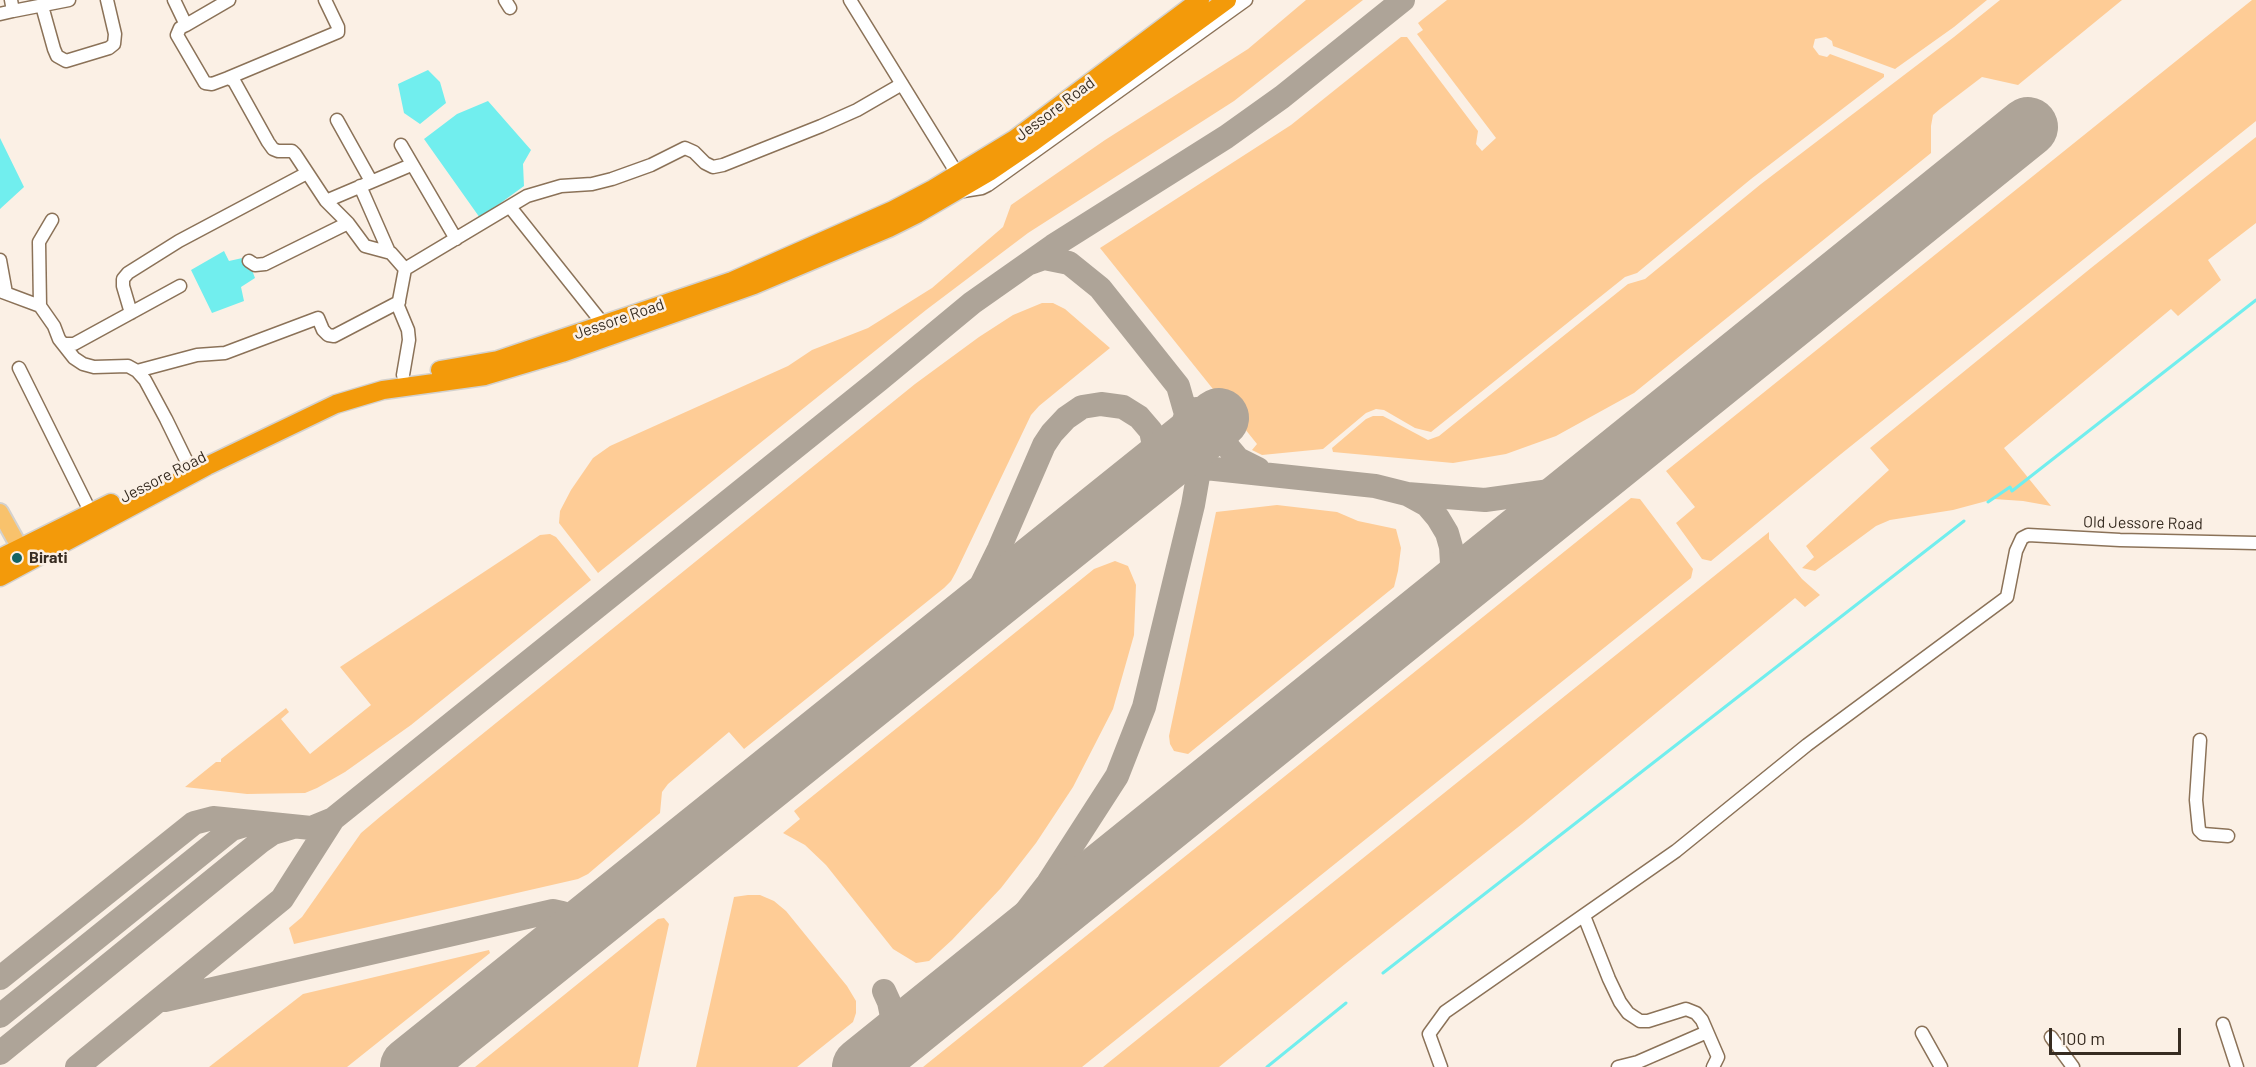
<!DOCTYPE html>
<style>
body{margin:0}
#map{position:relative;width:2256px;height:1067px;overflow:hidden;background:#fbf0e5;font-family:Barlow,sans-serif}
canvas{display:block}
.scale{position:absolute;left:2049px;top:1028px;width:132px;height:27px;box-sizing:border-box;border:3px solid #372c21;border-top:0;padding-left:8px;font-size:18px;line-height:21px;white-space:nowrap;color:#372c21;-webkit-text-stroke:4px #fbf0e5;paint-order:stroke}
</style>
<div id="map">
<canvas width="2256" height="1067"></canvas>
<div class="scale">100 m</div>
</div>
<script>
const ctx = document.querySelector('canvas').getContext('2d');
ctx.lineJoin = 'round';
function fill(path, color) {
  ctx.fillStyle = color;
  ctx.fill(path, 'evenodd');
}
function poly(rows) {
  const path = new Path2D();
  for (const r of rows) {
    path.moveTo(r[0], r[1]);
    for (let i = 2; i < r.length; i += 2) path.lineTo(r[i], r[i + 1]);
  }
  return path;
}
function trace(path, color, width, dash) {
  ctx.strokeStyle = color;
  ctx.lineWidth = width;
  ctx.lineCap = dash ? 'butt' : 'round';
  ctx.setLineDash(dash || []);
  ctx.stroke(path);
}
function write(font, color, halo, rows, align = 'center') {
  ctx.font = font + ' Barlow,sans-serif';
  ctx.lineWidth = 5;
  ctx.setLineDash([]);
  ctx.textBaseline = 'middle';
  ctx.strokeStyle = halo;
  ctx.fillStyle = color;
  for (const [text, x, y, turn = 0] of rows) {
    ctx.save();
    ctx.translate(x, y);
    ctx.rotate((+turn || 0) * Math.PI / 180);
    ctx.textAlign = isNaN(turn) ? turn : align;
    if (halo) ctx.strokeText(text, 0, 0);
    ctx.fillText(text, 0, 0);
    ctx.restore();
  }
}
fill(poly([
 [1306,0,1363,0,1234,101,1028,233,926,310,598,573,559,523,560,511,571,490,593,458,610,446,788,366,812,350,868,328,932,288,1003,227,1011,205,1105,140,1248,49],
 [1447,0,1987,0,1954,27,1895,69,1833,46,1832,41,1826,37,1815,39,1813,47,1819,55,1827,57,1830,54,1884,74,1884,77,1751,179,1637,273,1625,277,1431,432,1415,428,1384,410,1376,409,1366,413,1323,449,1262,455,1252,450,1257,444,1100,248,1291,125,1401,37,1407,37,1478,131,1476,144,1482,151,1496,138,1417,34,1423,30,1418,23],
 [2000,0,2122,0,2018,85,1982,77,1940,109,1933,115,1931,126,1931,153,1634,393,1556,436,1506,454,1453,463,1333,452,1332,448,1366,419,1373,416,1383,416,1428,440,1439,436,1628,284,1645,279,1761,184,1954,37],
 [2252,0,2256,0,2256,121,1841,454,1711,561,1702,559,1676,523,1695,507,1666,471],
 [2256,137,2256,223,2208,260,2221,280,2178,316,2171,309,2004,448,2051,506,2023,501,1994,499,1953,510,1890,520,1876,526,1815,571,1802,568,1814,557,1806,546,1889,470,1870,448,2091,268],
 [1042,303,1053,303,1065,309,1110,348,1039,406,1031,415,956,572,951,581,944,588,744,749,729,732,668,784,662,792,660,813,588,874,578,879,294,944,289,928,302,917,361,833,381,816,915,384,979,337,1013,315],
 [1631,498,1640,499,1693,569,1691,578,1082,1067,923,1067],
 [1277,505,1337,512,1358,521,1396,529,1401,548,1398,571,1394,587,1188,754,1174,751,1170,744,1169,736,1216,512],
 [1769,532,1769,539,1802,579,1820,595,1805,607,1795,598,1522,824,1345,964,1219,1067,1103,1067],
 [550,534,556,537,591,580,411,725,345,772,317,788,305,793,247,794,185,787,216,762,221,762,221,759,286,708,289,712,281,719,310,754,371,705,340,667,540,535],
 [1115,561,1128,566,1136,585,1134,635,1113,709,1073,787,1036,843,1001,888,952,940,929,961,916,963,893,949,826,865,805,845,783,833,800,819,794,811,1094,569],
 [748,895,760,895,774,901,786,911,847,986,856,1001,856,1013,853,1022,797,1067,696,1067,734,897],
 [664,918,669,924,638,1067,475,1067,658,919],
 [489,950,490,953,347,1067,209,1067,303,994]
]), '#fecc96');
fill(poly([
 [428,70,440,82,446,103,420,124,404,113,398,84],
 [488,101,531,150,523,164,524,186,480,218,424,139,457,114],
 [0,138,24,187,0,209],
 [224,251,229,261,247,257,255,278,241,287,244,301,212,313,191,270]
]), '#71eeee');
trace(poly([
 [1988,502,2010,487,2012,491,2256,300],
 [1383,973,1964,521],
 [1267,1067,1346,1003]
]), '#71eeee', 3);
trace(poly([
 [1030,263,1044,258,1069,263,1100,288,1178,386,1186,414,1178,443,1147,477],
 [1202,416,1238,459,1258,469],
 [1132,489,1152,478,1177,469,1196,467,1375,486,1407,494,1485,500,1550,491,1572,485,1606,467],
 [1407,494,1427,505,1438,518,1447,533,1451,547,1452,563,1449,578,1435,605],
 [931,650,964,620,999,549,1044,445,1052,433,1066,418,1082,407,1101,404,1123,407,1139,417,1151,431,1154,446,1150,466,1134,488],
 [0,978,194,823,213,818,311,828,333,819],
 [956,991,1007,936,1048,883,1117,776,1144,707,1193,505,1205,436,1196,409],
 [165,1000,553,911,562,913,568,924,567,935,543,960],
 [0,1016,232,829,252,823],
 [0,1053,260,842,273,833,293,827],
 [877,1055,886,1042,893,1021,889,1002,884,991],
 [77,1067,282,899,333,819,879,380,972,303,1053,246,1226,137,1282,97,1403,0]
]), '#aea498', 24);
trace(poly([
 [410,1067,1219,418],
 [862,1067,2028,127]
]), '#aea498', 60);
const minor = poly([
 [11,0,13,11,69,0],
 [174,0,186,25,229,0],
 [505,0,510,8],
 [850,0,958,175],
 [42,6,54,49,57,56,66,61,109,48,114,44,115,34,107,0],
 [0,14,13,11],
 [186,25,180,28,177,35,205,83,212,84,228,78,234,81,268,142,273,149,278,151,292,151,295,154,326,201,348,223,365,246,391,253,405,269],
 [228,78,338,32,338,27,325,0],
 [337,120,371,181],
 [401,145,456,239],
 [360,186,389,252],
 [963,191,982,188,988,185,1246,0],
 [326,201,411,165],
 [510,207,604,325],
 [0,260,6,293],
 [249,261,255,265,265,264,348,223],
 [0,291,40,306,54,326,59,339,74,358,83,364,94,367,128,366,137,371,145,380,166,419,188,464],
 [40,306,39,242,52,220],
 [131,313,123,286,123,279,128,273,179,241,307,173],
 [65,344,74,344,180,286],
 [19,368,91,513],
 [137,371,197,355,225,353,318,318,323,330,328,335,334,336,399,302],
 [403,375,409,340,408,330,398,306,405,269,527,196,561,186,592,184,612,179,651,165,685,148,694,152,705,163,713,167,723,165,821,126,857,110,902,84],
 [2200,740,2196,800,2199,830,2203,834,2228,836],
 [1584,916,1609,979,1620,1002,1628,1013,1640,1021,1648,1021,1686,1009,1696,1013,1702,1020,1718,1057,1713,1067],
 [2223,1024,2237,1067],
 [1922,1033,1941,1067],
 [2051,1037,2073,1067],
 [1441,1067,1429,1034,1445,1012,1676,851,1807,745,2007,597,2016,551,2022,538,2028,535,2120,540,2256,543],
 [1618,1067,1638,1062,1707,1032]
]);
const major = poly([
 [0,512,26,559]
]);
const highway = poly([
 [440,370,498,360,732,281,893,210,933,189,1015,139,1200,0],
 [0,558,111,503],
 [0,577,207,466,336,404,383,390,485,376,562,353,754,285,889,228,917,214,989,172,1033,142,1227,0]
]);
trace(minor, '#8b7258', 15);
trace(major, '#d3d1ce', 20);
trace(highway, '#d3d1ce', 21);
trace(minor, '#fff', 12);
trace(major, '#f8c26c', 16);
trace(highway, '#f39a0a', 18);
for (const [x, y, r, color] of [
 [17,558,6,"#136363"]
]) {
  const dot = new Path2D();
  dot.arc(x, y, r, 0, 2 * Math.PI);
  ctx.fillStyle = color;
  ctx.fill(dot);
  trace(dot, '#fbf0e5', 2);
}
write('16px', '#372c21', '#fbf0e5', [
 ["Jessore Road",1055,109,-37],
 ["Jessore Road",619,319,-19],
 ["Jessore Road",163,477,-27],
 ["Old Jessore Road",2143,523,1]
]);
write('bold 16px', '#372c21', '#fbf0e5', [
 ["Birati",29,558]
], 'left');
</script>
